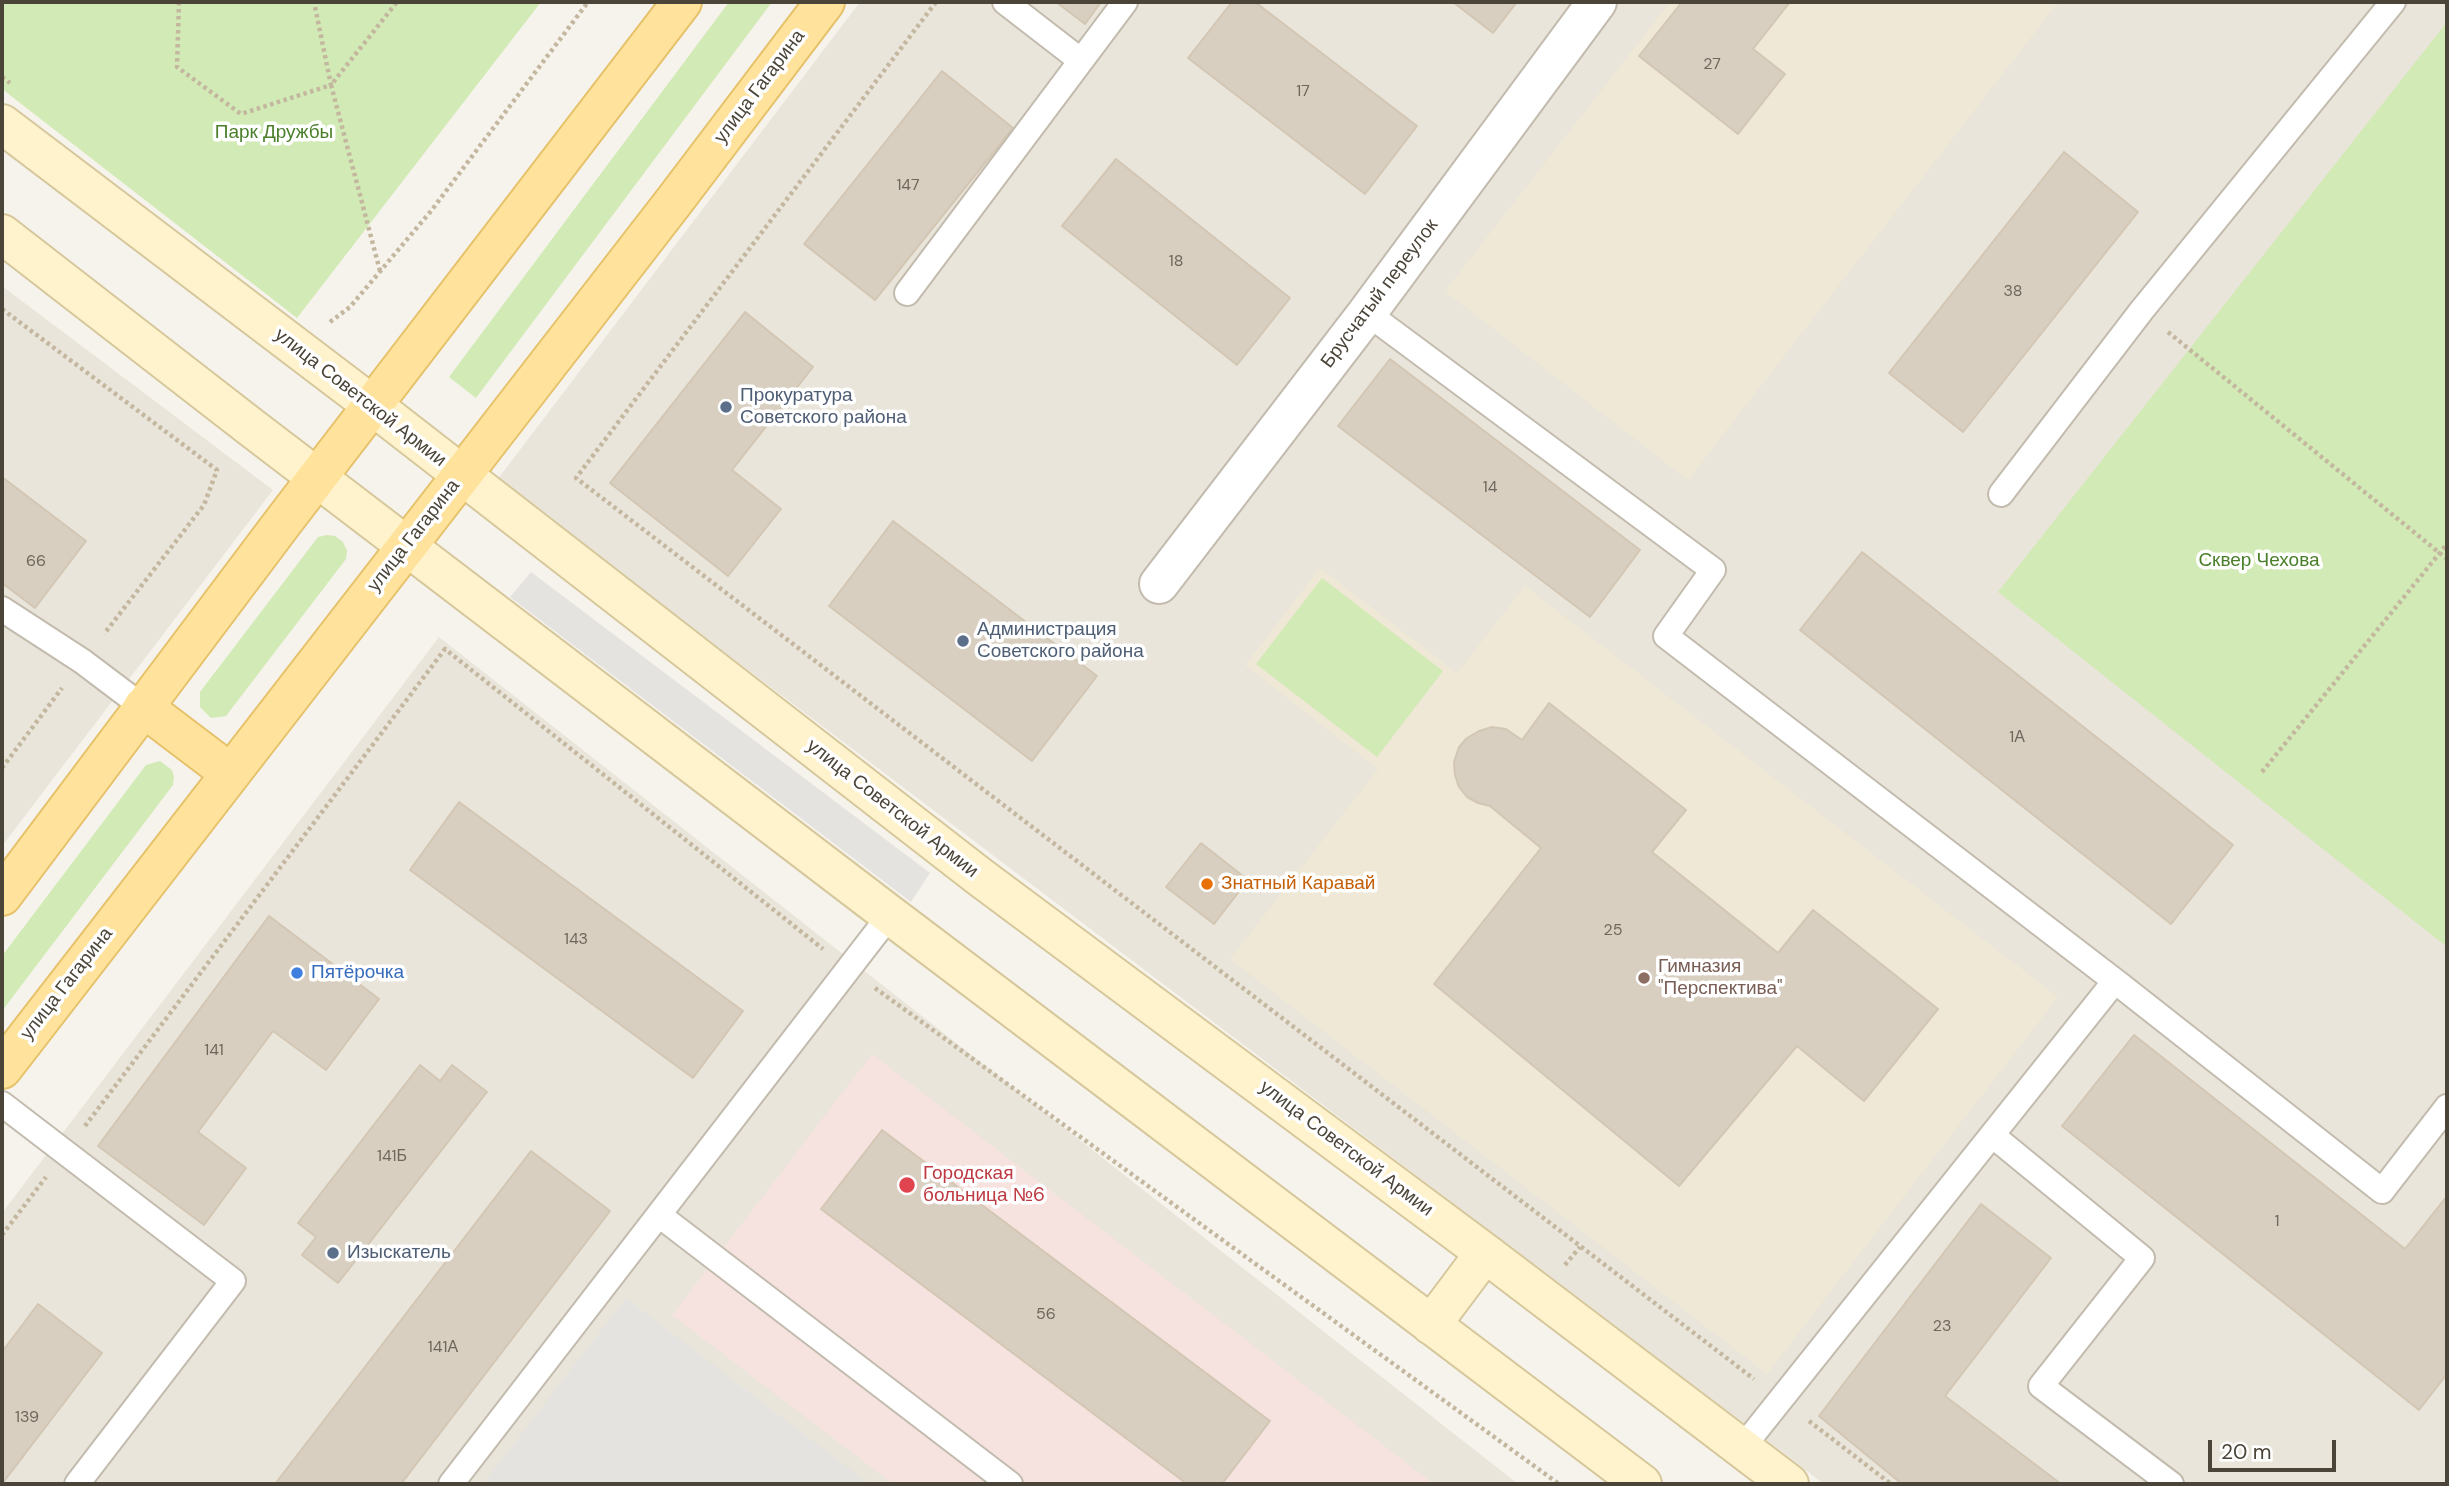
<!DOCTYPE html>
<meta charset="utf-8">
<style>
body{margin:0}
#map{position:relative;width:2449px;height:1486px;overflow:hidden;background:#f6f3ec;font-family:"DM Sans",sans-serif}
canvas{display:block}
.frame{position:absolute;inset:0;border:4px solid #4b4439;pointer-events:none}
.scale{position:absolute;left:2208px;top:1440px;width:128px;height:32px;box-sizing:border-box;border:4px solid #4b4439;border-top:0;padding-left:9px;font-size:21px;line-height:24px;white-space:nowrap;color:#4b4439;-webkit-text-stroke:5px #fff;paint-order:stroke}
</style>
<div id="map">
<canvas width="2449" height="1486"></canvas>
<div class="frame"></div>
<div class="scale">20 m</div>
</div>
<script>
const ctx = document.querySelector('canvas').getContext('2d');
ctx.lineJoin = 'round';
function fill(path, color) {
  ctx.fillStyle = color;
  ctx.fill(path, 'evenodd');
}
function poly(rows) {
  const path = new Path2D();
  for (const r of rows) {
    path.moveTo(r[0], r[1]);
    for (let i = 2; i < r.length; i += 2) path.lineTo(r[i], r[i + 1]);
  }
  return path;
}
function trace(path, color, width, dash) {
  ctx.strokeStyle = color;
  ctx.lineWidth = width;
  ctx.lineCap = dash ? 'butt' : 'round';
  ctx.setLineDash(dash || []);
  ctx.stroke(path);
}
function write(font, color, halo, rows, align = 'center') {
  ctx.font = font + ' "DM Sans",sans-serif';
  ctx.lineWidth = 7;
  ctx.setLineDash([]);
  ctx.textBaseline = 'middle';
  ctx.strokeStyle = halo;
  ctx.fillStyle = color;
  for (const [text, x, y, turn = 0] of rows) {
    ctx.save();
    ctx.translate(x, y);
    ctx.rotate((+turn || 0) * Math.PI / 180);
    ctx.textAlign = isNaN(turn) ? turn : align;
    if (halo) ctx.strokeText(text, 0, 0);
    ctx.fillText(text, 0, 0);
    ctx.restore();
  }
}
fill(poly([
 [860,2,2447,2,2447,1484,1824,1484,497,480],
 [2,286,273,490,2,846],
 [439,637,1518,1484,2,1484,2,1213]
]), '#eae5da');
fill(poly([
 [1670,2,2055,2,2057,4,1688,480,1445,291],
 [1320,568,1457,673,1525,586,2058,997,1767,1374,1230,959,1378,769,1245,665]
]), '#efe8d6');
fill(poly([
 [872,1054,1434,1484,893,1484,672,1315]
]), '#f6e3e0');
fill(poly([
 [2,2,541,2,297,318,2,89],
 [729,2,772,2,476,398,449,377],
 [2447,22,2447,947,1998,592],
 [327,535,335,536,343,542,347,551,346,559,226,716,211,718,200,707,200,692,318,537],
 [1322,578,1443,671,1377,757,1256,664],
 [160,761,172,770,174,777,173,785,2,1011,2,956,146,765]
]), '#d2eab5');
fill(poly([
 [531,572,930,873,911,902,510,597],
 [626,1298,869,1484,483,1484]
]), '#e5e3e0');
const building = poly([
 [1056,2,1101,2,1085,24,1056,2],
 [1232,2,1255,2,1417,126,1365,194,1188,58,1232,2],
 [1453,2,1517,2,1493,33,1453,2],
 [1682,2,1790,2,1753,49,1785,74,1738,134,1639,56,1682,2],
 [942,71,1013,128,875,300,804,244,942,71],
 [2064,152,2138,212,1963,432,1889,373,2064,152],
 [1116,159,1290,298,1237,365,1062,226,1116,159],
 [745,312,813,367,732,470,781,509,728,576,610,483,745,312],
 [1390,359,1640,550,1590,617,1338,426,1390,359],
 [2,477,86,541,35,608,2,583,2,477],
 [893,521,1097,676,1032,761,829,606,893,521],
 [1862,552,2233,845,2171,924,1800,630,1862,552],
 [1549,703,1686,810,1652,852,1778,953,1813,910,1938,1009,1864,1101,1797,1046,1679,1186,1434,984,1541,848,1490,806,1478,803,1467,797,1459,787,1455,775,1454,762,1459,747,1467,738,1479,731,1492,727,1506,729,1522,740,1549,703],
 [459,802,743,1011,693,1078,410,870,459,802],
 [1201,843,1248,880,1214,924,1166,887,1201,843],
 [269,916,379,999,326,1070,273,1031,198,1132,246,1168,204,1225,98,1146,269,916],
 [2134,1035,2405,1249,2447,1196,2447,1374,2419,1410,2062,1126,2134,1035],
 [420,1065,440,1081,452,1065,487,1092,338,1283,302,1255,316,1237,298,1223,420,1065],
 [882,1130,1270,1421,1222,1484,1187,1484,821,1209,882,1130],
 [531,1151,610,1211,401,1484,275,1484,531,1151],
 [1981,1204,2051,1258,1945,1396,2061,1484,1902,1484,1819,1416,1981,1204],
 [38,1304,102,1353,2,1484,2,1352,38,1304]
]);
fill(building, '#d8cfc1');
trace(building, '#d3c7b4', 2);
const service = poly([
 [1005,2,1080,60],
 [907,293,1125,2],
 [1367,313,1713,570,1666,636,2115,981],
 [2001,494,2142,310,2393,2],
 [2,609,82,661,143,707],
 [2,1104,233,1281,77,1484],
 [1992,1135,2142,1258,2041,1386,2171,1484],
 [659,1215,1010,1484],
 [1742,1448,2115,981,2382,1191,2447,1107],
 [451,1484,890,915]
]);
const minor = poly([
 [1159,584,1367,313,1597,2]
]);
const secondary = poly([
 [2,124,372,405,980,877,1485,1253,1789,1484],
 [2,234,252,428,890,915,1642,1484],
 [1431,1325,1485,1253]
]);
const primary = poly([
 [143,707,230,773],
 [2,896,283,522,682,2],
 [2,1069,675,200,825,2]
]);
trace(service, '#c2bbae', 28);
trace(minor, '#c2bbae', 42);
trace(secondary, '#d6c79b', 42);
trace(primary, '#e6c16a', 42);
trace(poly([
 [179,2,177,67,241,114,331,85,314,2],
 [936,2,576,478,1754,1379],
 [2,77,10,83],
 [380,271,331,85,397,2],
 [2,309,217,470,204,505,104,634],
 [330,322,350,307,431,211,588,2],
 [2168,332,2447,559],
 [2,768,62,688],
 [2262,772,2447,544],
 [875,988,1559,1484],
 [85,1126,445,649,823,949],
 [2,1235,46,1177],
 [1565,1265,1580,1247],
 [1809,1421,1891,1484]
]), '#c4b79f', 4.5, [3.5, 3.5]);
trace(service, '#fff', 24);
trace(minor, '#fff', 38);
trace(secondary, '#fff3cd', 38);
trace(primary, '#ffe39c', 38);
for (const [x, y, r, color] of [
 [726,407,7,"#5c6f8a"],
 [963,641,7,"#5c6f8a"],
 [1207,884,7,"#e8710a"],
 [297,973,7,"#3f7fe0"],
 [1644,978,7,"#8d6e63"],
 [907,1185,9,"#e0444e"],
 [333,1253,7,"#5c6f8a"]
]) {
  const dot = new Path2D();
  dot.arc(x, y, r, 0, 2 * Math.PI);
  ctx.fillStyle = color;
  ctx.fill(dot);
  trace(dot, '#fff', 2.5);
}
write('16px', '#6e675b', null, [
 ["27",1712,65],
 ["17",1303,92],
 ["147",908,186],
 ["18",1176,262],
 ["38",2013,292],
 ["14",1490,488],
 ["66",36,562],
 ["1А",2017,738],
 ["25",1613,931],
 ["143",576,940],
 ["141",214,1051],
 ["141Б",392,1157],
 ["1",2277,1222],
 ["56",1046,1315],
 ["23",1942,1327],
 ["141А",443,1348],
 ["139",27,1418]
]);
write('19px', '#4b4439', '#fff', [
 ["улица Гагарина",760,87,-53],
 ["Брусчатый переулок",1380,294,-53],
 ["улица Советской Армии",360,398,38],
 ["улица Гагарина",414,536,-52],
 ["улица Советской Армии",892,809,38],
 ["улица Гагарина",67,984,-52],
 ["улица Советской Армии",1346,1149,37]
]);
write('19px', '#4a7f2a', '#fff', [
 ["Парк Дружбы",274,133],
 ["Сквер Чехова",2259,561]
]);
write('19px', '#4e5e75', '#fff', [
 ["Прокуратура",740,396],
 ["Советского района",740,418],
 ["Администрация",977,630],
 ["Советского района",977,652],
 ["Изыскатель",347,1253]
], 'left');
write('19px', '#c56008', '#fff', [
 ["Знатный Каравай",1221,884]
], 'left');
write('19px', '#785e54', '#fff', [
 ["Гимназия",1658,967],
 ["\"Перспектива\"",1658,989]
], 'left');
write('19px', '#366cbe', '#fff', [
 ["Пятёрочка",311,973]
], 'left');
write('19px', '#be3a42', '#fff', [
 ["Городская",923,1174],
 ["больница №6",923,1196]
], 'left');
</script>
